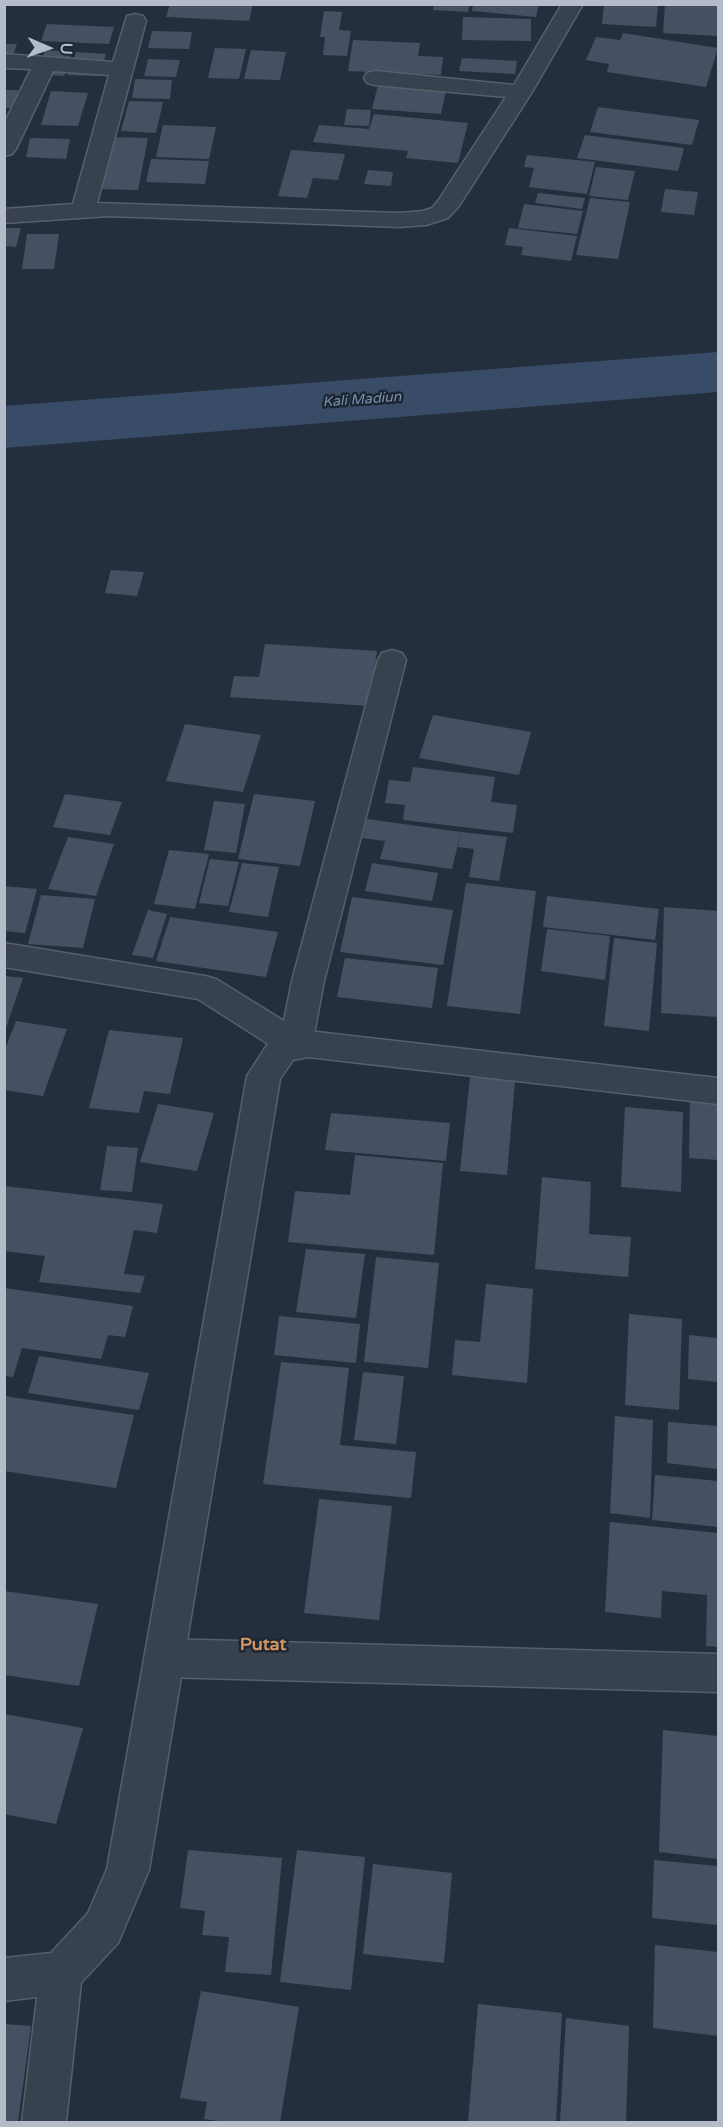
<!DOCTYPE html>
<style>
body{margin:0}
#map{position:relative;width:723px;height:2127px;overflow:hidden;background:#242f3e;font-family:"Varela Round",sans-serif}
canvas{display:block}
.frame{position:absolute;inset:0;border:6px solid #b4bcc9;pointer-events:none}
.north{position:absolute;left:18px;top:18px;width:60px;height:60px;-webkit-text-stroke:4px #1d2633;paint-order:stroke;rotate:92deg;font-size:16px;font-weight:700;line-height:24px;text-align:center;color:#b4bcc9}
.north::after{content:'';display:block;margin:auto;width:21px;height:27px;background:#b4bcc9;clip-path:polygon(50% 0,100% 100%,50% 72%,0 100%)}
</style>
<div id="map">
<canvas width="723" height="2127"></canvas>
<div class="frame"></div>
<div class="north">U</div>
</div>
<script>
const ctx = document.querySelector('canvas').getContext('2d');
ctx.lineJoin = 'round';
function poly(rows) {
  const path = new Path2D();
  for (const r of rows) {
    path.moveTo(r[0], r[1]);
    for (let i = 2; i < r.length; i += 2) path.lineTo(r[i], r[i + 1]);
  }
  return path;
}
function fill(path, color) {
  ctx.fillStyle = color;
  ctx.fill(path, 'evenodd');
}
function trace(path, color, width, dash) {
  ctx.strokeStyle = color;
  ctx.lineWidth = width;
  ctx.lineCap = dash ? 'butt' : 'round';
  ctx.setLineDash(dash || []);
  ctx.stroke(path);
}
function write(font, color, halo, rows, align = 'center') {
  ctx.font = font + ' "Varela Round",sans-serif';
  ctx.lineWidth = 5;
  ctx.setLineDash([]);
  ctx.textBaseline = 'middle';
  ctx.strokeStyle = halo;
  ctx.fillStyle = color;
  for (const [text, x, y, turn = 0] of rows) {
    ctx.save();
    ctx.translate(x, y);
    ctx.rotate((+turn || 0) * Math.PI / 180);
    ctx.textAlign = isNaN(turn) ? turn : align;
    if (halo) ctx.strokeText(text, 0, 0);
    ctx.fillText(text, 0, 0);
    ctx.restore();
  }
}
fill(poly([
 [718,352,718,392,4,448,4,406,718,352]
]), '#394c67');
fill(poly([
 [170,4,253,4,249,21,166,17],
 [434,4,470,4,468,12,433,10],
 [473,4,539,4,536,17,472,11],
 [604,4,658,4,656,27,602,24],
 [665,4,718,4,718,36,663,33],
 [324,11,342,12,339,30,351,31,347,56,323,55,325,37,320,37],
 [463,17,531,19,531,41,462,40],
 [47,24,114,27,109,44,41,41],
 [152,31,192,32,189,49,148,48],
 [623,33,718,48,706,87,607,72,609,64,586,60,596,37,620,40],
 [353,40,420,43,418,56,443,57,441,75,348,71],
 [4,44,17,44,9,69,4,69],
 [215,48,246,49,239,79,208,78],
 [45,50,72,52,64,76,37,74],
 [251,50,286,52,280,80,244,79],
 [76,52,106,54,99,76,68,75],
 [462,58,517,61,515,74,459,71],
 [148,59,180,60,176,77,144,76],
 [135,79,172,80,170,99,132,98],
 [378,85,446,91,441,114,372,109],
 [4,90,18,90,14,108,4,108],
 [51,91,88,93,78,126,41,125],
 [129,101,163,102,156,133,121,131],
 [598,107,699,120,692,145,590,132],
 [347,109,371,110,369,126,344,125],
 [374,114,468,123,458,163,406,158,408,151,313,142,319,125,369,129],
 [163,125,216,127,209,159,156,157],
 [585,135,684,148,678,171,577,158],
 [110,137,148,138,138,190,98,189],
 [30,138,70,139,66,159,26,157],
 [291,150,345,154,338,180,313,178,307,198,278,196],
 [527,155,595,162,587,194,529,187,534,168,524,167],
 [151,159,209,161,205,184,146,182],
 [596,167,635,171,628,200,589,196],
 [368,170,393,172,391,186,364,184],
 [665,189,698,192,694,215,661,212],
 [538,193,585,198,582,209,535,203],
 [590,198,630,202,618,259,576,255],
 [524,204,583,211,577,234,518,228],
 [4,228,21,228,16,247,4,246],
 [509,228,577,236,571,261,521,255,523,247,505,245],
 [27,234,59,234,54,269,22,269],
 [111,570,144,572,137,596,105,593],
 [265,644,377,651,370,706,230,697,234,676,259,677],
 [433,715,531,732,519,775,419,758],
 [185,724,261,735,243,792,166,781],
 [413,767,495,777,491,802,517,805,513,833,403,820,405,805,385,803,389,780,410,782],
 [65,794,122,802,110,835,53,827],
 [254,794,315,801,300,866,238,859],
 [214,801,245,804,236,853,204,850],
 [367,819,461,832,452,869,380,859,385,841,362,838],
 [461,832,507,837,499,881,469,877,474,849,458,847],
 [68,837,114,844,96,896,48,889],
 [169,850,209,854,195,909,154,904],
 [210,859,239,862,228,906,199,903],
 [242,863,279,867,268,917,229,912],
 [372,863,438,873,432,901,365,891],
 [466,883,536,891,520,1014,447,1006],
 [4,886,37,889,25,933,4,931],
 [41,895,95,899,83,948,28,944],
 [547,896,659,909,655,940,543,927],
 [352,897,453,910,443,965,340,952],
 [664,907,718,911,718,1017,661,1013],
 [148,910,167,914,153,958,132,955],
 [170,917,278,932,266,977,156,961],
 [547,929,610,936,605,980,541,971],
 [614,938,657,943,649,1031,604,1026],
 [345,958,438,968,432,1008,337,997],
 [4,976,23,978,5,1031,4,1031],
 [16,1021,67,1029,43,1096,4,1090,4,1052],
 [109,1030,183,1038,170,1094,144,1091,139,1113,89,1108],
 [470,1077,515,1081,507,1175,460,1171],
 [690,1091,718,1093,718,1160,689,1158],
 [158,1104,214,1113,197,1171,140,1162],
 [625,1107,683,1112,681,1192,621,1187],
 [331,1113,450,1123,446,1161,325,1150],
 [107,1146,138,1148,132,1192,100,1190],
 [355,1155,443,1163,434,1255,288,1242,295,1191,350,1195],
 [542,1177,591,1182,589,1234,631,1237,628,1277,535,1269],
 [4,1186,163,1204,157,1233,134,1230,124,1274,145,1276,140,1293,39,1282,45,1256,4,1251],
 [306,1249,365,1254,356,1318,296,1312],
 [376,1257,439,1263,428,1368,364,1362],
 [486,1284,533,1289,527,1383,452,1375,455,1340,480,1342],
 [4,1288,133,1306,125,1337,108,1335,101,1359,22,1348,13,1377,4,1376],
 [629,1314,682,1319,679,1410,625,1405],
 [279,1316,360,1324,356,1363,274,1355],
 [689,1335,718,1338,718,1382,688,1379],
 [39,1356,149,1373,139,1410,28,1393],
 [281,1362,349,1368,340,1445,416,1452,411,1498,263,1484],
 [363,1372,404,1376,396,1444,354,1440],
 [4,1396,134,1415,116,1488,4,1471],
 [615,1416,653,1420,650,1518,610,1513],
 [668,1422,718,1426,718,1469,667,1463],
 [655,1475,718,1481,718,1527,652,1520],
 [319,1499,392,1506,379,1620,304,1613],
 [610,1522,718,1533,718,1647,706,1646,707,1595,662,1591,661,1618,605,1612],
 [4,1591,98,1604,79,1686,4,1675],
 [4,1714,83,1728,56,1824,4,1814],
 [663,1730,718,1736,718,1859,659,1852],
 [188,1850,282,1858,271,1975,225,1972,229,1937,202,1935,205,1911,180,1908],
 [297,1850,365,1857,351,1990,280,1982],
 [654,1860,718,1866,718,1925,652,1918],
 [373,1864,452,1873,444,1963,363,1954],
 [655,1945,718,1952,718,2036,653,2028],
 [201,1991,299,2007,280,2122,225,2122,204,2119,207,2102,180,2098],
 [478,2004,562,2013,556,2122,468,2122],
 [566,2018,629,2026,626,2122,560,2122],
 [4,2024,31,2026,18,2122,4,2122]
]), '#455162');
const minor = poly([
 [562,4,583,4,532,92,459,206,448,218,426,225,399,227,109,216,4,223,4,209,73,204,109,75,53,71,16,149,12,154,4,156,4,124,31,69,4,68,4,54,113,62,127,16,135,14,143,16,146,21,97,203,399,213,423,211,432,208,438,201,506,97,375,85,367,83,364,78,367,73,375,71,514,85,562,4],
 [392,650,402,653,406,660,324,981,312,1045,308,1054,296,1058,284,1054,198,999,4,967,4,943,205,976,216,979,284,1021,292,981,378,660,382,653,392,650],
 [164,1639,718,1654,718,1692,164,1677,150,1671,144,1658,150,1645,164,1639],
 [61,1952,76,1958,82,1973,66,2122,22,2122,40,1973,46,1958,61,1952]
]);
const tertiary = poly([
 [308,1031,718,1078,718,1104,308,1057,293,1060,280,1079,149,1870,118,1943,76,1988,61,1994,4,2001,4,1958,51,1953,88,1913,107,1869,247,1076,269,1042,296,1032,308,1031]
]);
trace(minor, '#565f6c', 3);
trace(tertiary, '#565f6c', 3);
fill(minor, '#38414e');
fill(tertiary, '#38414e');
write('italic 14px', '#7c92b1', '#1d2633', [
 ["Kali Madiun",362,400,-4]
]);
write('bold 18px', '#d59563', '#1d2633', [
 ["Putat",263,1645]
]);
</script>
